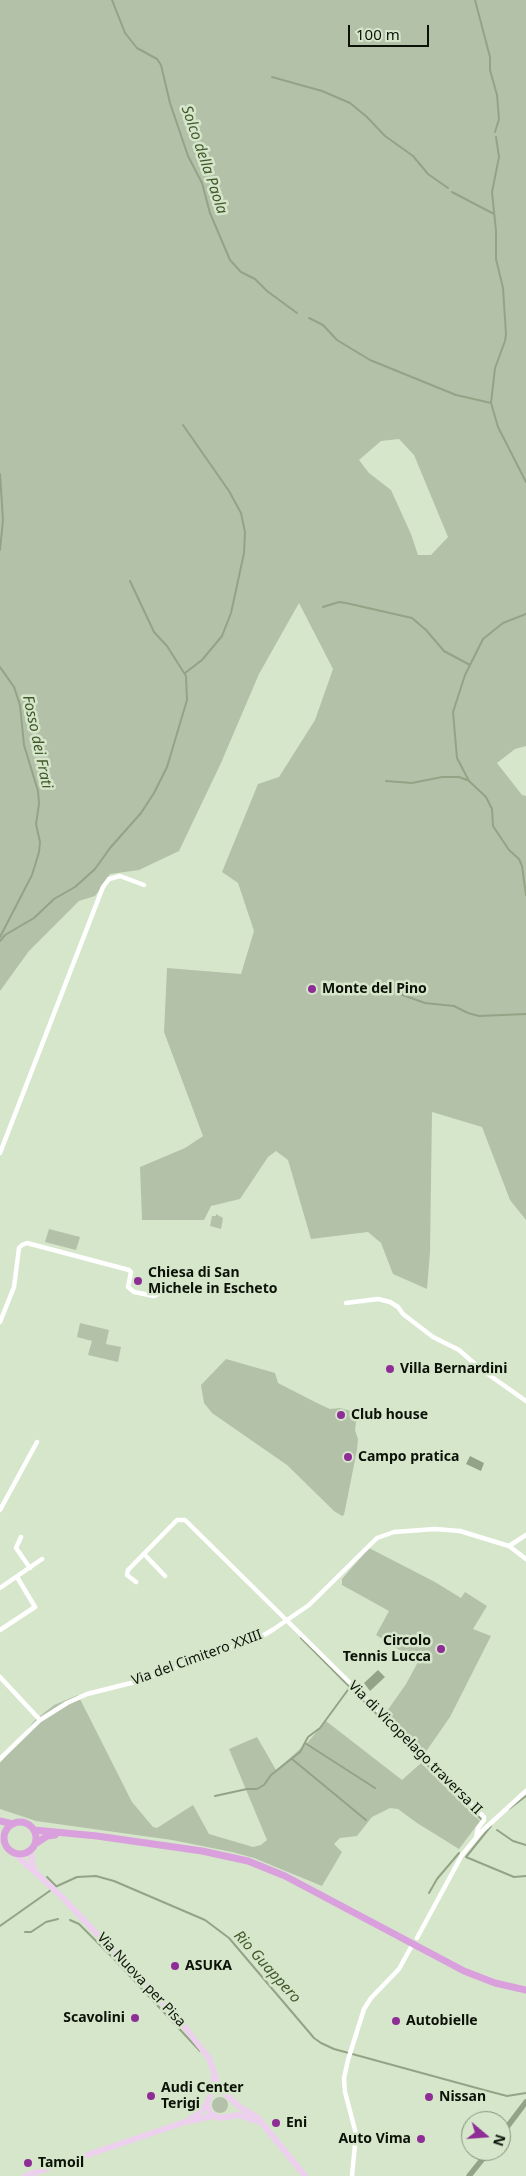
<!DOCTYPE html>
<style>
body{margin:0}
#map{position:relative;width:526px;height:2176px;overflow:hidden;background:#d6e6cb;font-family:"Noto Sans",sans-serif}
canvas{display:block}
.north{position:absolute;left:461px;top:2111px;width:50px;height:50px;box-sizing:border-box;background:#d6e6cb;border:1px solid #85917d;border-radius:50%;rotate:108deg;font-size:14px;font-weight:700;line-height:20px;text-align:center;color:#0c1208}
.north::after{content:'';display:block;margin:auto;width:18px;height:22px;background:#8e2d95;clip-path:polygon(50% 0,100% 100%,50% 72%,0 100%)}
.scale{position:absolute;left:348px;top:25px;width:81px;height:22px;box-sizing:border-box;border:2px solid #0c1208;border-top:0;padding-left:6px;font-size:15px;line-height:18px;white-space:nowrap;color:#0c1208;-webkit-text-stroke:4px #d6e6cb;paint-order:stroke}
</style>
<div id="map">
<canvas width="526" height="2176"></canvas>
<div class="north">N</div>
<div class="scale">100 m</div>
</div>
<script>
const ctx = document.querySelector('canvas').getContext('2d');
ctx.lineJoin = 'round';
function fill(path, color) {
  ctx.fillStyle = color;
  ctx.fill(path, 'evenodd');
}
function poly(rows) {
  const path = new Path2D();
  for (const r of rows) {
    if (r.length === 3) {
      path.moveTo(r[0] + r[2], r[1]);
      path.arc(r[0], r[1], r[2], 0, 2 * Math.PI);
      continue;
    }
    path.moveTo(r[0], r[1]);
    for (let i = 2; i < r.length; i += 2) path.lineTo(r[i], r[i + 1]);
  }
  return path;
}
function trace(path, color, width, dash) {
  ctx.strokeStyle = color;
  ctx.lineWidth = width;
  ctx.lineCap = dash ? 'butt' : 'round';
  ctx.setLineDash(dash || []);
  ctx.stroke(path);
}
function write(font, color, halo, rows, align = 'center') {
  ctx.font = font + ' "Noto Sans",sans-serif';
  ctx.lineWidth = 5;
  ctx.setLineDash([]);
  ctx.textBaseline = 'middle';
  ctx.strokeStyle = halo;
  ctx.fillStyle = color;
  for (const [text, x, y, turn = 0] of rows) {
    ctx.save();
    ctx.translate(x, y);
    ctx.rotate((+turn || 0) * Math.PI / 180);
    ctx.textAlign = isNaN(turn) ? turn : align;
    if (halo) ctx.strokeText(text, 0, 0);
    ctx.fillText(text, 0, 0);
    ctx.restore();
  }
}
fill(poly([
 [0,0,526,0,526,746,515,749,497,763,522,795,526,796,526,1220,510,1200,482,1127,432,1112,430,1252,427,1289,393,1274,381,1243,368,1232,311,1239,288,1160,276,1151,268,1157,240,1199,211,1206,204,1220,142,1220,140,1167,185,1148,203,1136,164,1032,167,968,241,974,254,931,238,883,222,872,258,784,279,777,315,720,333,669,299,603,259,674,221,763,179,851,139,870,110,874,95,896,79,901,29,951,0,991],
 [399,439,414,455,448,537,431,555,418,555,411,534,391,490,369,473,359,460,381,441],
 [216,1214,223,1218,221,1229,210,1226,212,1216,216,1216],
 [49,1229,80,1237,76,1250,45,1242],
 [80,1323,109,1330,106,1344,121,1347,118,1362,88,1355,92,1341,77,1337],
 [226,1359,275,1373,278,1383,317,1403,330,1409,340,1408,354,1412,357,1415,355,1430,358,1439,357,1450,344,1515,342,1516,334,1511,287,1465,212,1413,204,1403,201,1385],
 [369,1548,435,1582,461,1598,465,1592,487,1606,473,1629,491,1636,450,1717,425,1753,385,1714,406,1684,418,1662,376,1635,389,1611,342,1585,342,1579],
 [78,1695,132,1802,153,1827,157,1828,193,1805,209,1834,253,1847,261,1845,267,1840,229,1749,257,1737,276,1770,307,1743,326,1721,402,1780,421,1763,480,1821,459,1849,417,1823,398,1809,390,1808,372,1817,357,1836,340,1838,334,1844,342,1852,322,1886,254,1858,232,1852,172,1840,36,1821,0,1809,0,1763,35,1720,54,1705],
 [220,2105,8]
]), '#b3c1a9');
fill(poly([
 [470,1456,484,1463,481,1471,466,1464],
 [378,1670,385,1677,370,1691,364,1683]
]), '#93a486');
trace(poly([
 [112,0,125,33,137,48,157,59,161,65,170,103,188,156,202,183,210,213,230,260,241,272,255,279,267,291,297,313],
 [475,0,490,57,490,70,497,95,499,119,495,132],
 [272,77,322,91,350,103,367,117,385,136,413,156,428,174,448,188],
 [496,137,499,157,492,192,496,231,496,259,503,288,506,334,505,341,495,368,491,403,498,427,526,482],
 [452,192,494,214],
 [309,318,323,325,337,340,370,360,456,395,491,403],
 [183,425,229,491,241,513,245,532,244,553,236,590,231,613,222,636,202,660,185,673],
 [0,474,3,520,0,550],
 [323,607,339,602,346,603,412,618,426,630,444,651,470,665],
 [526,614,503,623,483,639,465,675,453,712,457,758,469,781,486,797,492,809,493,826,509,850,519,859,522,866,526,895],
 [0,667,14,687,20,705,24,745,38,791,39,804,36,824,40,842,39,852,32,875,0,937],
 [386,781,412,783,442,777,459,777,467,780],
 [0,941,5,935,34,918,54,899,75,887,95,869,110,848,141,813,154,793,167,767,187,700,186,676,167,646,154,632,130,581],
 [400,994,425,1003,454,1006,468,1013,479,1016,526,1014],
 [301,1638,482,1820],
 [305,1743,375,1788],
 [292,1759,366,1820],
 [215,1796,247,1789,257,1789,264,1785,271,1775,300,1752,308,1737,320,1728,350,1687],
 [509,1809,526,1796],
 [497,1830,513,1841,526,1845],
 [466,1857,491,1826],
 [466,1857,514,1877,526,1876],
 [47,1877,56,1886],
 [55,1887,77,1877,96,1876,114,1881,205,1920,229,1938,314,2038,321,2043,334,2049,484,2090,507,2096,526,2093],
 [429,1893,437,1879,459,1853],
 [70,1920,79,1924,114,1959,200,2051],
 [0,1926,51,1890],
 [25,1932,31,1932,46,1922,58,1919]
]), '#93a486', 2);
trace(poly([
 [501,2135,526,2102],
 [469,2176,489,2151]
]), '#93a486', 5.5);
trace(poly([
 [0,1153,103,887,109,879,120,876,144,885],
 [346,1303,378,1299,390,1302,398,1307,403,1314,433,1337,459,1350,482,1370,526,1401],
 [0,1322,14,1287,19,1248,22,1245,27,1243,129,1270,131,1272,128,1287,134,1292,154,1296,162,1292,179,1292],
 [0,1510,37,1442],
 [21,1537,16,1548,30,1568],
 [509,1546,526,1559],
 [144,1554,165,1576],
 [136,1582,127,1575,128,1570,177,1520,185,1520,421,1753,484,1817,484,1820,478,1828,476,1838],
 [0,1588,42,1559],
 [0,1630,35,1607,17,1577],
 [0,1677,40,1720],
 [0,1759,40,1720,67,1703,87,1694,135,1682,259,1638,274,1629,309,1605,377,1538,394,1532,435,1529,460,1531,509,1546,526,1535],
 [417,1938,462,1855,481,1832,526,1791],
 [352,2176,356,2134,345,2092,344,2078,348,2060,364,2009,371,1998,399,1969,411,1947]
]), '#fff', 4.5);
trace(poly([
 [31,1849,32,1864,35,1871],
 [14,1853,60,1895,179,2020,209,2058,218,2085,223,2092,241,2108,257,2117,305,2176],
 [214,2077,213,2087,207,2104,210,2113,219,2118,239,2115,256,2121],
 [191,2118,199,2113,207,2104],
 [25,2176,185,2122,213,2116]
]), '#ecd0ee', 6);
trace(poly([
 [0,1821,13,1824],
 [20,1838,16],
 [34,1830,97,1836,202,1851,248,1861,285,1876,464,1971,495,1983,526,1990],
 [35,1844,47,1836,55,1835]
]), '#d9a0dd', 7);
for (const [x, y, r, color] of [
 [312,989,5,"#8e2d95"],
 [138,1281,5,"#8e2d95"],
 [390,1369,5,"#8e2d95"],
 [341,1415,5,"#8e2d95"],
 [348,1457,5,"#8e2d95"],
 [441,1649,5,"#8e2d95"],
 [175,1966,5,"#8e2d95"],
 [135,2018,5,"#8e2d95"],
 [396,2021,5,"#8e2d95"],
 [151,2096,5,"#8e2d95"],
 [429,2097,5,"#8e2d95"],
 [276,2123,5,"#8e2d95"],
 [421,2139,5,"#8e2d95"],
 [28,2163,5,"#8e2d95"]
]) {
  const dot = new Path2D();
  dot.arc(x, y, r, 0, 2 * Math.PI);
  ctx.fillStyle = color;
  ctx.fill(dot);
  trace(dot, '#d6e6cb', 2);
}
write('bold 14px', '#0c1208', '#d6e6cb', [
 ["Monte del Pino",322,989],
 ["Chiesa di San",148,1273],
 ["Michele in Escheto",148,1289],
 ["Villa Bernardini",400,1369],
 ["Club house",351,1415],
 ["Campo pratica",358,1457],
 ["Circolo",431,1641,"right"],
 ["Tennis Lucca",431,1657,"right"],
 ["ASUKA",185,1966],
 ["Scavolini",125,2018,"right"],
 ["Autobielle",406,2021],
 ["Audi Center",161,2088],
 ["Terigi",161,2104],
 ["Nissan",439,2097],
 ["Eni",286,2123],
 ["Auto Vima",411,2139,"right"],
 ["Tamoil",38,2163]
], 'left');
write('14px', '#0c1208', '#d6e6cb', [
 ["Via del Cimitero XXIII",197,1658,-20],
 ["Via di Vicopelago traversa II",415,1748,45],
 ["Via Nuova per Pisa",141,1980,47]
]);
write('italic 15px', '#415a2b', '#d6e6cb', [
 ["Solco della Paola",204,160,71],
 ["Fosso dei Frati",37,742,78],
 ["Rio Guappero",267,1967,48]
]);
</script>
